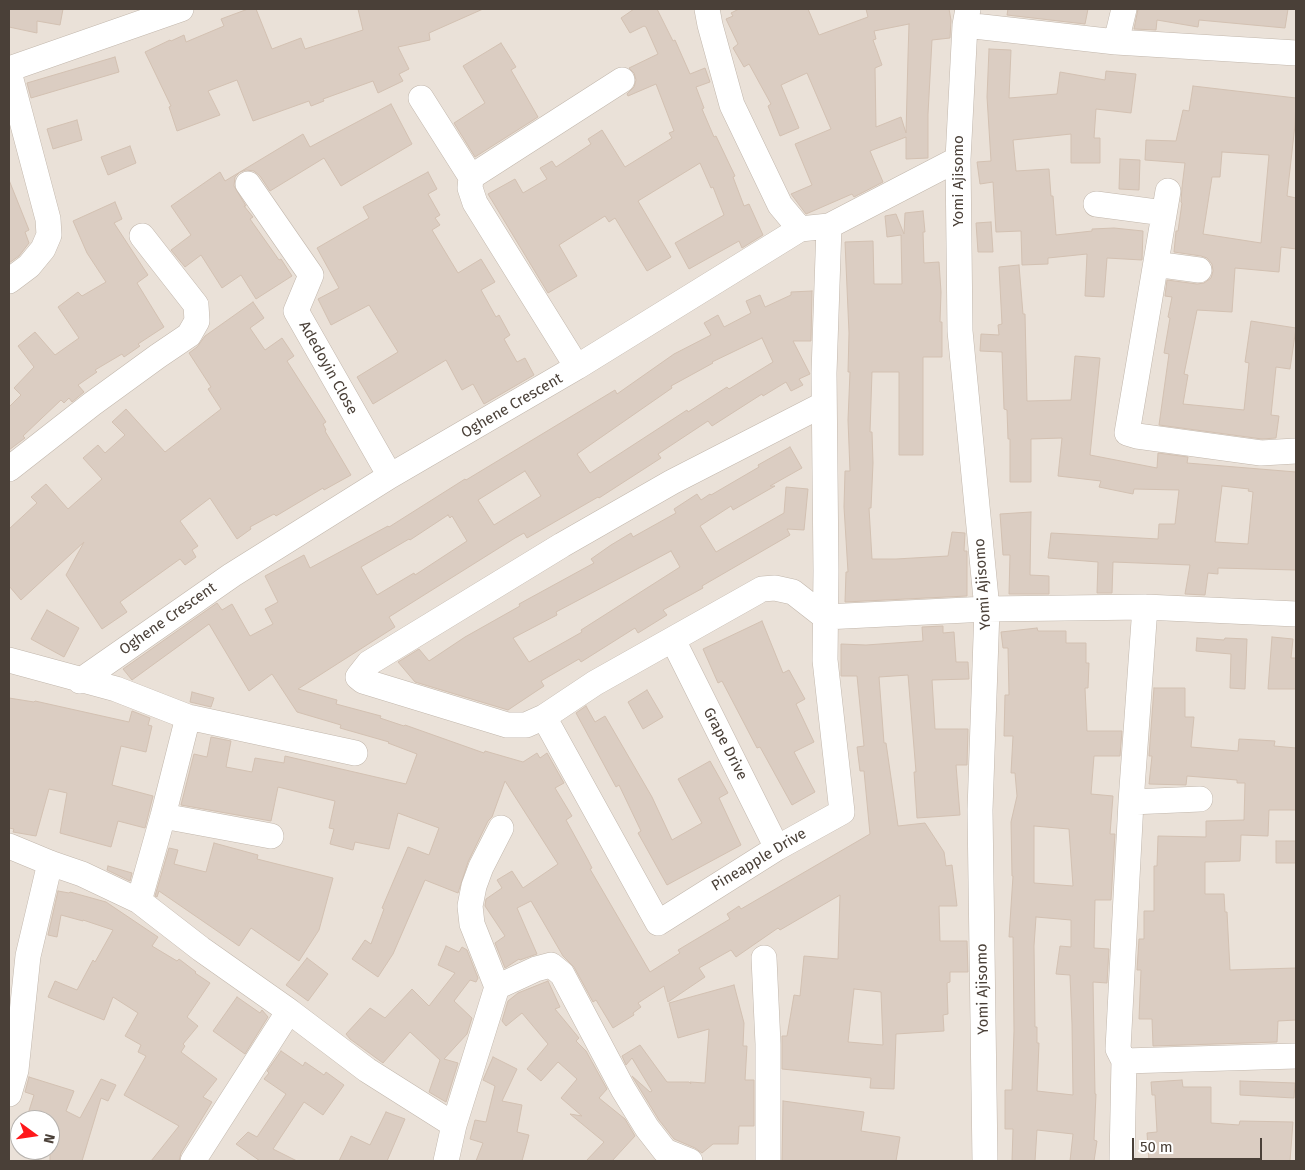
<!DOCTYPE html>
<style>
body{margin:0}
#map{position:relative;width:1305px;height:1170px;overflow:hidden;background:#f6f0ea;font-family:"Fira Sans",sans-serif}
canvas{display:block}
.frame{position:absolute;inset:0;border:10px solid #4a4038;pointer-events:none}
.north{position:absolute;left:10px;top:1110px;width:50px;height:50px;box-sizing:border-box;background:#fff;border:1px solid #b7b3af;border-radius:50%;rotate:104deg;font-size:14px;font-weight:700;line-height:20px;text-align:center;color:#4a4038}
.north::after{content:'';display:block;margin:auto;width:18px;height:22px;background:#ff181b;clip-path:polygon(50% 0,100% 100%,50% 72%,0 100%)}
.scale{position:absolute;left:1132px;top:1138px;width:130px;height:22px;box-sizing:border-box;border:2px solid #4a4038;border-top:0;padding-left:6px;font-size:15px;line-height:18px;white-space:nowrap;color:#4a4038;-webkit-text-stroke:4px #fff;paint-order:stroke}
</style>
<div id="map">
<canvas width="1305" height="1170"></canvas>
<div class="frame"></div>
<div class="north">N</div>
<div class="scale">50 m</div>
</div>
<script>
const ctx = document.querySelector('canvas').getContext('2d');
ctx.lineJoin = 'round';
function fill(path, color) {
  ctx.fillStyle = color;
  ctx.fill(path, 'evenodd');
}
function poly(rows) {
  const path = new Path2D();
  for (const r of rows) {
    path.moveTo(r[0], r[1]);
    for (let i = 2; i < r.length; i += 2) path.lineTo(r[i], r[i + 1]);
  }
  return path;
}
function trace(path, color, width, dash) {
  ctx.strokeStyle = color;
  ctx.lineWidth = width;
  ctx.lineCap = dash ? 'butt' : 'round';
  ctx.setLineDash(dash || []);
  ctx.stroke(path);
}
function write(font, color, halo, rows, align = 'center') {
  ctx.font = font + ' "Fira Sans",sans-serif';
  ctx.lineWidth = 4;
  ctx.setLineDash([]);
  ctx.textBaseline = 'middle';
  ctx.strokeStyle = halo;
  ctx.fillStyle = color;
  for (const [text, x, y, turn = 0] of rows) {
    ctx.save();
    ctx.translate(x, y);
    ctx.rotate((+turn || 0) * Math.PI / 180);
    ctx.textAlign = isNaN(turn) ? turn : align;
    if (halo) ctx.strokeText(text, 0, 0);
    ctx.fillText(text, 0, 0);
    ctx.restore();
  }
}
fill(poly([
 [9,9,1296,9,1296,1161,9,1161],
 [20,1120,50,1120,50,1150,20,1150]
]), '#eae1d8');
const building = poly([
 [9,9,63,9,60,25,37,21,37,33,9,27,9,9],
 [248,9,256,9,272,49,301,38,305,49,363,30,358,9,483,9,429,33,430,40,398,47,409,69,399,74,403,81,378,93,373,81,323,99,324,101,311,106,309,101,253,121,237,80,208,91,220,115,177,131,169,107,171,106,145,52,170,40,171,41,184,35,186,42,224,26,221,19,248,9],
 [634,9,657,9,673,41,675,40,690,74,705,68,710,82,696,87,704,108,702,109,714,137,716,136,735,176,733,177,744,206,749,204,763,235,742,248,739,241,689,269,675,243,724,215,713,187,711,188,700,163,638,201,671,257,647,271,615,218,609,222,605,216,559,245,577,276,548,293,488,194,515,179,523,193,547,179,540,168,552,161,556,167,591,144,588,139,602,130,625,167,672,138,669,133,674,131,656,84,628,96,627,94,634,87,636,80,634,73,629,68,658,54,646,27,644,26,630,33,621,18,634,9],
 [739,9,808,9,819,35,868,17,866,9,949,9,951,20,950,38,932,40,928,114,928,158,906,159,906,137,870,151,883,182,854,197,852,194,806,214,791,194,812,185,795,144,831,129,807,73,781,85,799,128,780,136,768,106,771,104,749,64,744,67,733,48,738,44,726,19,733,16,731,13,739,9],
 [909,24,908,56,906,133,901,117,876,127,875,68,882,65,873,40,876,39,874,31,909,24],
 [1008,9,1088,9,1085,24,1007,15,1008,9],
 [1138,9,1288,9,1285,28,1199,20,1198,27,1157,20,1156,30,1134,29,1138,9],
 [501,43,516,67,511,70,538,117,475,157,454,123,485,103,463,66,501,43],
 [989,49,1011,50,1009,98,1057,94,1060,72,1105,80,1106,71,1136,74,1131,113,1096,109,1094,138,1100,138,1100,163,1071,163,1071,134,1013,140,1016,171,1049,169,1051,196,1053,196,1056,235,1092,231,1092,229,1114,228,1143,231,1142,260,1107,258,1104,297,1085,296,1087,254,1048,258,1048,264,1022,265,1021,231,996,232,993,182,980,184,977,162,991,161,987,97,989,49],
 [115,57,119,72,31,98,27,83,115,57],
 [1193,86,1296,98,1295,125,1287,196,1296,198,1296,249,1281,247,1279,272,1235,268,1232,312,1197,310,1184,374,1188,375,1183,404,1244,410,1249,363,1245,362,1251,321,1296,328,1290,369,1276,367,1271,415,1279,416,1276,438,1262,439,1159,425,1169,354,1164,353,1170,318,1168,317,1172,297,1165,296,1167,280,1197,284,1204,283,1211,278,1213,271,1212,264,1207,258,1201,256,1174,252,1176,231,1178,231,1182,203,1181,202,1182,187,1185,163,1145,160,1146,140,1176,141,1183,110,1189,111,1193,86],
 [1222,152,1269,155,1261,243,1203,234,1212,177,1220,177,1222,152],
 [391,104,412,144,341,186,324,158,270,191,260,176,254,171,246,170,240,172,235,177,234,186,246,206,244,206,253,217,250,219,279,260,281,259,292,276,256,299,241,275,222,288,201,255,185,267,171,250,191,235,171,206,220,172,225,181,303,134,310,147,391,104],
 [77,120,82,140,53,149,47,129,77,120],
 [130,146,136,163,108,175,101,157,130,146],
 [1120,159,1140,160,1139,190,1119,189,1120,159],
 [428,172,437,189,428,194,440,215,435,218,440,225,432,230,458,273,481,259,495,282,481,290,496,317,499,315,510,335,504,339,517,362,525,358,534,375,484,404,473,384,462,390,446,360,373,404,357,377,398,352,369,305,331,325,318,299,339,288,317,248,369,218,363,207,428,172],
 [9,180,29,230,25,232,29,243,19,256,9,263,9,180],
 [115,202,122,219,114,223,148,275,137,283,164,327,138,344,140,346,124,357,122,354,95,370,97,372,78,385,84,392,72,402,69,398,64,403,61,400,23,436,25,438,9,450,9,407,21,395,14,388,34,367,18,346,35,332,55,355,79,338,58,307,78,292,82,296,106,282,87,253,73,221,115,202],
 [923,211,925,232,923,232,924,263,939,262,941,292,940,322,942,322,942,357,923,357,923,455,899,455,899,372,872,372,870,432,872,432,873,463,871,508,869,508,872,559,896,559,948,556,952,532,965,533,964,551,967,551,967,596,845,602,846,572,848,572,844,507,845,471,850,471,848,420,850,372,848,372,849,333,845,242,873,241,874,284,902,284,901,235,887,237,885,216,896,214,904,234,905,213,923,211],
 [991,222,993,252,978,252,976,223,991,222],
 [1019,265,1023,314,1025,314,1027,401,1071,400,1075,356,1100,358,1090,455,1157,468,1158,453,1188,457,1187,463,1296,472,1296,570,1218,568,1218,574,1208,573,1205,595,1185,594,1190,565,1113,562,1112,593,1097,593,1098,562,1048,558,1051,533,1158,539,1159,524,1175,524,1179,490,1134,489,1133,494,1099,487,1101,481,1058,476,1062,438,1031,439,1031,482,1010,482,1010,439,1008,439,1007,410,1004,409,1002,352,980,351,981,334,999,335,998,325,1002,324,999,267,1019,265],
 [1222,486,1249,489,1248,491,1253,492,1248,544,1215,542,1222,486],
 [812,291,811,341,793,341,810,374,799,379,803,385,791,391,786,382,763,396,762,394,712,426,708,421,658,454,661,458,599,498,598,497,527,538,524,533,515,538,389,617,395,627,298,689,337,700,336,704,381,716,380,718,404,726,405,725,484,753,485,751,523,762,537,753,540,758,547,753,564,783,555,788,572,816,566,820,588,860,592,868,590,869,650,972,680,953,678,950,730,919,727,914,739,906,741,909,870,834,864,771,860,771,857,747,864,746,857,676,841,676,841,644,866,645,923,641,922,627,943,626,943,633,954,632,956,662,968,662,969,679,932,680,935,729,968,729,967,765,956,765,960,815,917,818,914,772,916,772,908,675,879,677,884,743,886,743,898,826,925,823,944,852,946,866,952,865,957,906,939,906,940,941,967,941,968,972,950,972,950,982,947,983,948,1014,943,1015,944,1031,896,1034,894,1089,870,1088,871,1078,782,1069,782,1036,787,1036,794,995,800,996,804,956,838,959,840,895,780,930,778,928,736,957,731,950,699,968,705,977,668,1002,664,986,638,1003,641,1007,633,1013,634,1015,613,1028,596,1000,593,1002,574,967,563,956,531,901,517,908,537,954,520,960,519,959,505,968,495,943,505,936,485,906,486,899,502,888,497,880,512,871,523,888,558,864,505,781,492,817,488,821,468,862,458,893,425,880,393,954,378,977,352,959,365,940,371,944,384,909,382,908,408,847,429,855,439,828,398,813,389,849,355,842,353,850,330,844,334,829,329,828,335,801,278,787,271,821,181,805,194,754,207,757,211,737,231,741,226,767,252,772,255,758,284,763,285,756,406,784,417,754,388,743,389,742,340,728,341,725,297,712,272,674,249,691,209,624,132,680,123,669,217,603,222,610,232,604,250,636,273,624,265,609,278,602,265,576,304,555,310,568,388,526,389,527,465,479,466,480,615,390,617,394,674,354,711,335,704,323,718,315,724,327,751,313,746,301,760,295,765,307,791,295,791,292,812,291],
 [762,338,773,362,729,389,727,387,688,412,687,410,590,473,577,454,672,388,671,386,713,363,712,362,762,338],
 [525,471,541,496,494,525,478,500,525,471],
 [448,515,450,518,452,516,467,541,415,575,414,573,377,595,361,567,409,539,410,540,448,515],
 [854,989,881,992,883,1045,848,1042,854,989],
 [253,302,264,318,250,328,265,350,282,338,294,356,287,361,321,414,326,422,323,424,326,430,325,431,351,475,324,490,323,488,276,516,274,514,250,527,251,529,237,539,210,498,180,521,198,546,192,550,196,557,185,565,180,559,120,602,127,612,102,629,66,575,84,542,21,600,9,586,9,529,37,503,31,497,46,484,68,509,102,479,83,458,98,445,105,453,125,435,112,422,126,409,165,452,221,409,208,389,211,387,189,353,197,347,205,336,253,302],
 [790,447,802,468,770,486,775,486,733,510,731,506,700,526,716,552,784,513,786,487,808,489,804,530,787,529,790,535,702,586,703,588,663,610,667,615,638,633,635,628,581,662,579,659,541,681,544,686,508,710,415,682,398,662,419,649,429,661,465,637,520,606,519,604,594,563,591,559,611,545,631,533,633,537,676,513,674,509,697,494,701,500,710,494,711,495,759,467,758,465,790,447],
 [671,551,680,567,581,630,582,632,529,662,513,638,557,615,556,612,671,551],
 [1031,512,1030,575,1049,576,1049,594,1009,594,1010,555,1003,555,1000,514,1031,512],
 [47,610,79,628,64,657,31,639,47,610],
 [762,621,783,673,789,670,805,699,796,704,814,742,794,752,815,792,792,805,760,747,757,748,722,681,718,683,703,649,762,621],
 [1037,628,1038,631,1066,631,1066,643,1086,643,1086,663,1089,663,1088,688,1085,688,1087,731,1122,731,1120,756,1094,756,1091,794,1113,796,1110,834,1115,834,1111,900,1095,900,1094,948,1109,949,1107,983,1093,982,1095,1094,1096,1094,1094,1140,1097,1141,1094,1161,1070,1161,1073,1134,1037,1130,1035,1161,1012,1161,1013,1129,1005,1129,1005,1090,1012,1090,1014,1031,1013,937,1009,937,1013,876,1012,876,1011,822,1017,796,1015,773,1011,773,1013,736,1004,736,1005,695,1009,695,1008,648,1003,648,1001,632,1037,628],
 [1034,826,1069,829,1073,886,1034,883,1034,826],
 [1036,917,1071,920,1071,947,1060,946,1056,974,1070,975,1072,1024,1073,1095,1037,1091,1039,1043,1037,1043,1037,1027,1035,1027,1034,946,1036,917],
 [1272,637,1293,639,1291,658,1296,658,1296,689,1268,689,1272,637],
 [1197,638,1224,640,1225,638,1247,639,1245,689,1230,688,1231,654,1196,651,1197,638],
 [1154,688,1185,688,1185,717,1194,717,1191,747,1238,751,1239,739,1275,741,1274,746,1296,748,1296,810,1269,810,1268,836,1241,835,1240,861,1205,862,1205,894,1224,894,1225,912,1227,912,1230,970,1296,968,1296,1020,1278,1021,1277,1042,1153,1046,1152,1019,1139,1019,1141,970,1137,970,1139,939,1144,939,1144,911,1154,911,1154,866,1157,866,1158,836,1206,837,1206,821,1244,820,1245,783,1237,783,1237,780,1187,776,1186,785,1149,784,1152,756,1149,756,1154,688],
 [647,690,663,717,643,729,628,702,647,690],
 [192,692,214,698,211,707,190,702,192,692],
 [9,698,34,702,35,701,129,722,132,711,150,718,148,725,152,726,146,752,121,746,112,785,153,796,145,828,118,821,111,847,60,833,67,793,49,789,36,836,13,832,14,829,9,828,9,698],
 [586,706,595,722,605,716,652,797,672,840,702,823,678,779,710,761,728,793,719,798,741,845,667,885,638,833,641,831,619,785,616,787,576,713,586,706],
 [1276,841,1296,841,1296,863,1276,863,1276,841],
 [214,843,258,855,257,859,333,878,319,930,299,961,251,928,239,946,159,891,157,897,155,896,169,848,178,850,174,864,206,872,214,843],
 [108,866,132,873,130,881,107,870,108,866],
 [58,891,69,893,70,892,106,902,158,937,152,946,177,961,179,959,196,972,195,973,210,983,187,1017,198,1026,183,1044,185,1046,181,1052,217,1079,203,1097,212,1102,181,1153,179,1161,151,1161,179,1126,124,1095,146,1056,138,1052,141,1045,125,1036,138,1013,113,997,104,1020,48,997,55,981,77,990,93,960,95,962,113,930,83,920,83,921,61,915,57,937,48,935,58,891],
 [446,946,459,952,462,947,467,950,478,978,476,982,470,980,454,1001,472,1018,467,1034,444,1059,458,1063,446,1102,429,1092,440,1060,410,1032,383,1063,350,1039,346,1034,370,1008,385,1018,412,989,429,1006,455,973,438,965,446,946],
 [307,958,328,974,308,1001,286,985,307,958],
 [548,981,560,1007,555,1009,579,1038,576,1041,586,1051,607,1089,599,1098,625,1119,635,1136,612,1161,586,1161,604,1142,570,1114,582,1116,561,1098,577,1079,558,1062,541,1081,527,1069,548,1044,522,1013,506,1026,502,1021,508,1001,518,993,548,981],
 [734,985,744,1023,743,1046,747,1046,745,1080,754,1080,754,1126,739,1126,738,1144,713,1144,702,1153,695,1148,674,1139,659,1120,632,1076,650,1092,652,1091,632,1058,626,1065,622,1056,640,1045,667,1082,689,1082,691,1084,690,1082,705,1083,709,1029,678,1038,669,1003,734,985],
 [237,997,260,1013,262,1010,268,1017,245,1054,213,1031,237,997],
 [281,1051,303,1066,305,1062,324,1075,326,1072,344,1085,323,1115,304,1102,273,1149,297,1161,260,1161,236,1144,248,1132,257,1137,286,1094,264,1079,269,1073,267,1071,281,1051],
 [493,1057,517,1069,502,1101,522,1105,517,1132,529,1135,522,1161,476,1161,483,1143,470,1139,475,1120,486,1122,495,1086,483,1080,493,1057],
 [29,1077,74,1091,66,1111,80,1118,101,1079,116,1085,108,1101,101,1098,82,1161,50,1161,50,1120,26,1120,34,1095,25,1092,29,1077],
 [1182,1080,1183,1087,1211,1087,1211,1123,1239,1125,1240,1121,1293,1122,1290,1161,1239,1161,1239,1160,1218,1159,1185,1161,1149,1161,1147,1133,1157,1132,1155,1095,1152,1095,1151,1082,1182,1080],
 [1240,1081,1295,1083,1294,1098,1240,1095,1240,1081],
 [783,1101,864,1112,861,1131,900,1137,896,1161,782,1161,783,1101],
 [386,1112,405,1119,387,1161,339,1161,351,1136,370,1145,386,1112]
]);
fill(building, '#dbcdc2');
trace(building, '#d3c1b2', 1);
const minor = poly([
 [707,9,710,25,732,105,780,205,800,229],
 [968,9,965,25,958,159,960,331,987,609,980,810,985,1161],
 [965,25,1116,42,1296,53],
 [1116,42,1124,9],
 [9,69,181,9],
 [9,72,48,219,49,235,43,249,29,266,9,281],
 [421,98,471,177],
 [248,184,311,275,296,311,390,476],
 [1168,191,1127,433,1137,436,1261,453,1296,451],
 [1096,204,1164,213],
 [1156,267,1162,265,1199,270],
 [577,367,475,203,470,188,471,177,622,80],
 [824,404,672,482,562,545,369,663,358,677,363,681,507,725,526,725,544,717,595,683,762,589,775,588,793,592,825,617,987,609,1145,607,1296,614],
 [9,469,92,404,158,356,189,335,197,321,196,305,142,236],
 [673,640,777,848],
 [9,660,116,689,188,717,355,753],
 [80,681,232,575,390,476,577,367,800,229,829,226,958,159],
 [544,717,658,923,777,848,842,812,825,660,826,571,824,373,829,226],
 [1131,802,1200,799],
 [163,816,271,836],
 [9,846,50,863,82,874,139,901,201,949,289,1011,367,1070,454,1125],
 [139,901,163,816,188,717],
 [764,958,768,1044,768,1161],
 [497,987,536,969,551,965,562,974,623,1089,647,1128,665,1151,690,1161],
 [1124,1061,1296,1056],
 [9,1094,16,1070,28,956,50,863],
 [193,1161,289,1011],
 [446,1161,454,1125,497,987,472,924,470,906,474,886,481,867,501,828],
 [1122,1161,1124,1061,1118,1049,1131,802,1145,607]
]);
trace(minor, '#c2b7ac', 26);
trace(minor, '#fff', 25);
write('15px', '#4a4038', '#fff', [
 ["Yomi Ajisomo",959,181,-90],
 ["Adedoyin Close",328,368,61],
 ["Oghene Crescent",512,406,-30],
 ["Yomi Ajisomo",983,584,-94],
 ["Oghene Crescent",168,619,-35],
 ["Grape Drive",725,744,63],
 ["Pineapple Drive",759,860,-31],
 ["Yomi Ajisomo",983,989,-91]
]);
</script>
